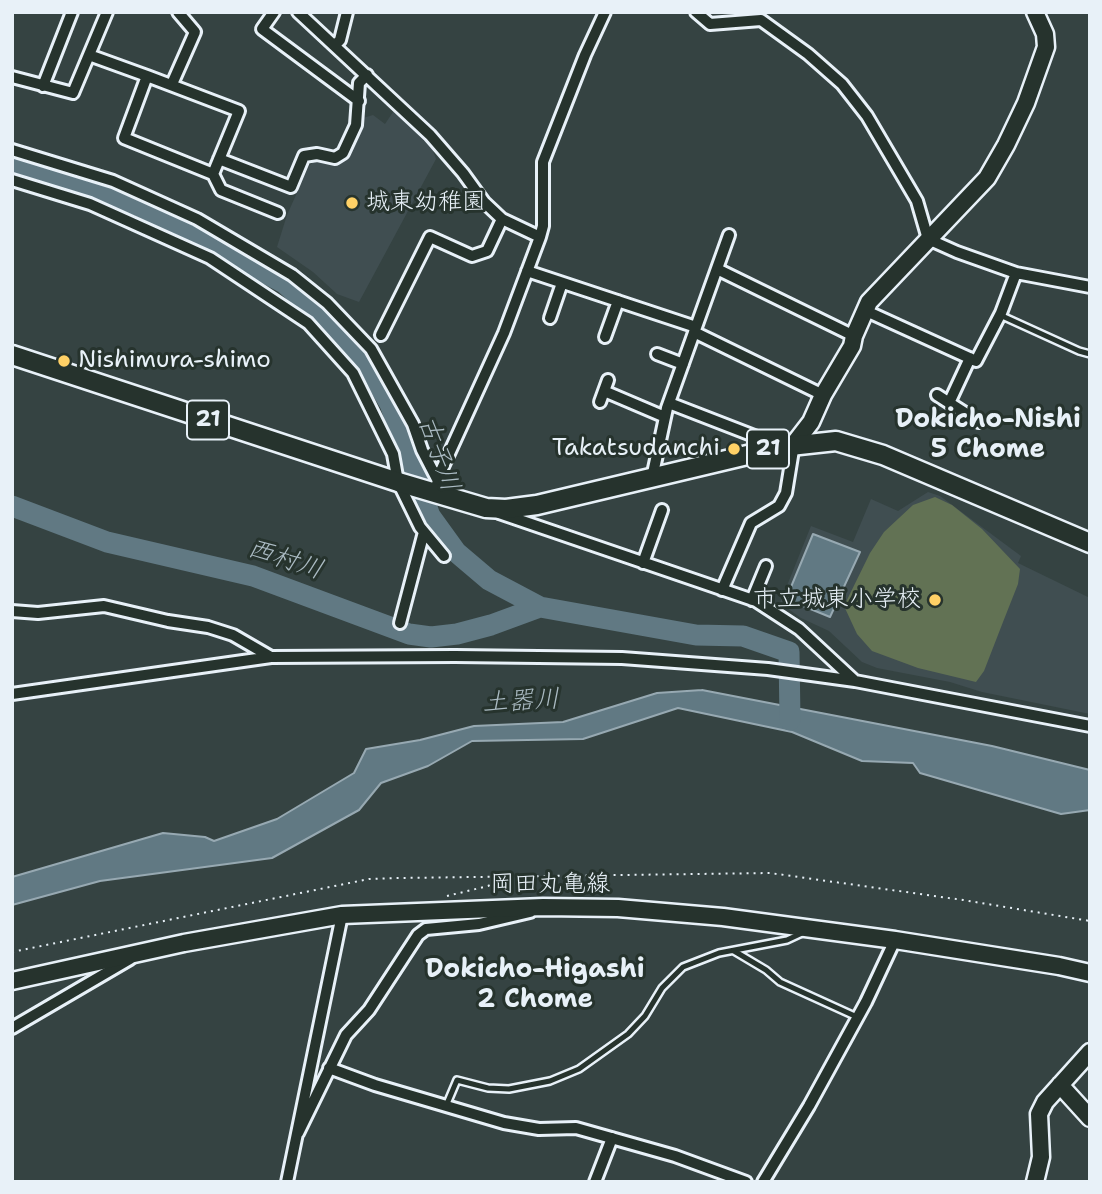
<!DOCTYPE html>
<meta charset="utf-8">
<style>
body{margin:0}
#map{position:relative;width:1102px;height:1194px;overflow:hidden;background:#354342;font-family:"Shantell Sans",sans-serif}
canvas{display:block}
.frame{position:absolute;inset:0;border:14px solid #e8f1f8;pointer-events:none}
</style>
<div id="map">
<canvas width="1102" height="1194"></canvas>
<div class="frame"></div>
</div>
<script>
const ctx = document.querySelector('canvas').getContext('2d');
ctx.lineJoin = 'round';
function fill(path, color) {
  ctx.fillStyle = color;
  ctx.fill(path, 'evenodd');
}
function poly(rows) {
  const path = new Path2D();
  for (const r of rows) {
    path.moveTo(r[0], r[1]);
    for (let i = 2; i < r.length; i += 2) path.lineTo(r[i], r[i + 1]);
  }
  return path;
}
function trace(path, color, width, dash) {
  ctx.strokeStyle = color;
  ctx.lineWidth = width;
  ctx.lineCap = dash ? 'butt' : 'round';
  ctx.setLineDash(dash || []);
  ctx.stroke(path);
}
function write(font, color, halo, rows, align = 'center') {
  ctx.font = font + ' "Shantell Sans","Klee One",sans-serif';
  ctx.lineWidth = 6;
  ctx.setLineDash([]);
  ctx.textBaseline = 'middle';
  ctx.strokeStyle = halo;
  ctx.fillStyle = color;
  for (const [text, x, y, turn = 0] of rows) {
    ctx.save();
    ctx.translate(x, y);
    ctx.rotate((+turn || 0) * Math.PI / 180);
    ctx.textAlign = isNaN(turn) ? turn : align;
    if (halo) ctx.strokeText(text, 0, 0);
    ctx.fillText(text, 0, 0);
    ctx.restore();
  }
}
fill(poly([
 [395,109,430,143,436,159,359,302,337,294,313,272,277,247,287,215,309,166,316,159,330,163,342,159,351,148,363,118,373,115,385,124],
 [928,492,940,496,1021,556,1018,563,1090,598,1090,714,982,692,950,682,877,668,862,662,829,631,801,618,780,603,811,526,853,542,871,499,898,511]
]), '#404e51');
fill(poly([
 [935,497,952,505,982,529,1020,569,1018,584,1003,622,984,671,976,682,918,668,872,651,857,634,844,606,870,553,884,532,913,505]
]), '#627254');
const water = poly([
 [813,534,860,552,830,617,786,599,813,534],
 [702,690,992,746,1090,770,1090,810,1061,814,920,773,913,763,862,761,792,732,678,708,583,739,472,741,428,766,381,783,359,810,272,858,100,881,12,905,12,877,163,833,205,837,214,841,277,819,354,773,366,749,420,740,474,726,563,722,657,693,702,690]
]);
fill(water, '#617983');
trace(water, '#97a9b2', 2);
trace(poly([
 [12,999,12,1002]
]), '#97a9b2', 3.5);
trace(poly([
 [12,165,139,206,284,283,327,321,366,363,390,404,430,516,456,552,489,580,540,607,696,635,743,636,789,652,790,720],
 [12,506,107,542,253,576,409,634,431,637,457,634,491,625,540,607]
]), '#617983', 21);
const lane = poly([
 [1000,315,1079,351,1090,354],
 [734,951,766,970,780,982,857,1017],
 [446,1106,457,1080,488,1088,509,1089,550,1081,579,1069,628,1034,645,1016,662,988,683,967,719,953,787,940,802,933]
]);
const street = poly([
 [274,12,262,29,359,101],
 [298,12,430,135,463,173,484,202,502,219,540,237],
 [696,12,710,24,761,20,808,54,842,84,867,116,917,201,928,239,957,252,1016,273,1090,287],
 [335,45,340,40,347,12],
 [89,55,147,76],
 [147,76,239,111,213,174,124,138,147,76],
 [12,77,73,93,107,12],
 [172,84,195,32,178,12],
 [43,86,72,12],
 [12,150,113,181,197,219,292,275,327,303,371,349,413,424,422,450,438,481],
 [219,159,291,187,304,156,317,154,335,158,343,153,356,125,359,83,367,75],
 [213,174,221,190,278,213],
 [12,180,90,204,210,258,308,323,353,373,393,454,398,482,420,527,444,556],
 [717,269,854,336],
 [527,271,696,327],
 [864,310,976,361,1001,313,1016,273],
 [550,318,562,283],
 [694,332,823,395],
 [381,335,430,237,472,256,487,251,502,219],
 [605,337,618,301],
 [657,354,683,364],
 [604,391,665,417],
 [937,395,979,422],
 [600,402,608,380],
 [669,403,780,446],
 [949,403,970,358],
 [652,478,667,408,729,235],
 [437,484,441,471,504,333,540,237,543,226,543,162,585,55,605,12],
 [499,513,756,601,799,629,855,681],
 [643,563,662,510],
 [722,590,751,523,779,506,786,493,794,444],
 [752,600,766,566],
 [12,611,38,613,104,606,168,621,208,627,233,635,271,657],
 [400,623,424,532],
 [12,694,271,657,455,656,622,658,768,669,855,681,1090,726],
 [12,1028,130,959],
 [329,1068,375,1085,504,1123,539,1129,576,1128,675,1156,746,1182],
 [298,1133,346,1035,369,1010,418,935,426,929,479,924,530,912],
 [287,1182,342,915],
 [595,1182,612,1138],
 [763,1182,809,1106,866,1002,895,940]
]);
const secondary = poly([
 [794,444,811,422,823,395,852,346,854,336,869,302,987,178,1006,145,1026,103,1046,47,1045,34,1035,12],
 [12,981,184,943,342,915,543,907,618,908,723,917,895,940,1059,966,1090,973],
 [1060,1085,1090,1118],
 [1035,1182,1041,1157,1039,1114,1045,1102,1090,1052]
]);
const primary = poly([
 [12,355,398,482,486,508,506,509,537,505,781,447,836,441,883,455,1090,543]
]);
trace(lane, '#e8f1f8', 10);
trace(street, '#e8f1f8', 16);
trace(secondary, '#e8f1f8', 21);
trace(primary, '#e8f1f8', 23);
trace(poly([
 [447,896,488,886,508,876],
 [12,952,369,879,400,878,770,873,963,900,1090,921]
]), '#e8f1f8', 2, [2, 5]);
trace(lane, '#26332d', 5);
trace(street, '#26332d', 10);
trace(secondary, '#26332d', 16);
trace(primary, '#26332d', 18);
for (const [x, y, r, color] of [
 [352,203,7,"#ffd166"],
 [64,361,7,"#ffd166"],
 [734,449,7,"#ffd166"],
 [935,600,7,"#ffd166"]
]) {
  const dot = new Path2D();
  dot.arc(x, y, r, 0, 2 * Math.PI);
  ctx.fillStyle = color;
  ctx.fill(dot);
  trace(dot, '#26332d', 2.5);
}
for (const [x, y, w] of [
 [208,420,42],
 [768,449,42]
]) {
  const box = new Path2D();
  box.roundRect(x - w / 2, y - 19.5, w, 39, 5);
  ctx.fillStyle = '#26332d';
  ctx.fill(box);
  trace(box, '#e8f1f8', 2);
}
write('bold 23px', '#e8f1f8', null, [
 ["21",208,420],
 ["21",768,449]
]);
write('24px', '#e8f1f8', '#26332d', [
 ["城東幼稚園",366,203],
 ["Nishimura-shimo",78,361],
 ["Takatsudanchi",720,449,"right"],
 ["市立城東小学校",921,600,"right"]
], 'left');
write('24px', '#e8f1f8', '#26332d', [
 ["岡田丸亀線",550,885]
]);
write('bold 26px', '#e8f1f8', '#26332d', [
 ["Dokicho-Nishi",988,420],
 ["5 Chome",988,450],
 ["Dokicho-Higashi",535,970],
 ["2 Chome",535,1000]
]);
write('italic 26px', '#abbbc3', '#26332d', [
 ["古子川",438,454,71],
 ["西村川",285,560,18],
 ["土器川",521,702,-3]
]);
</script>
